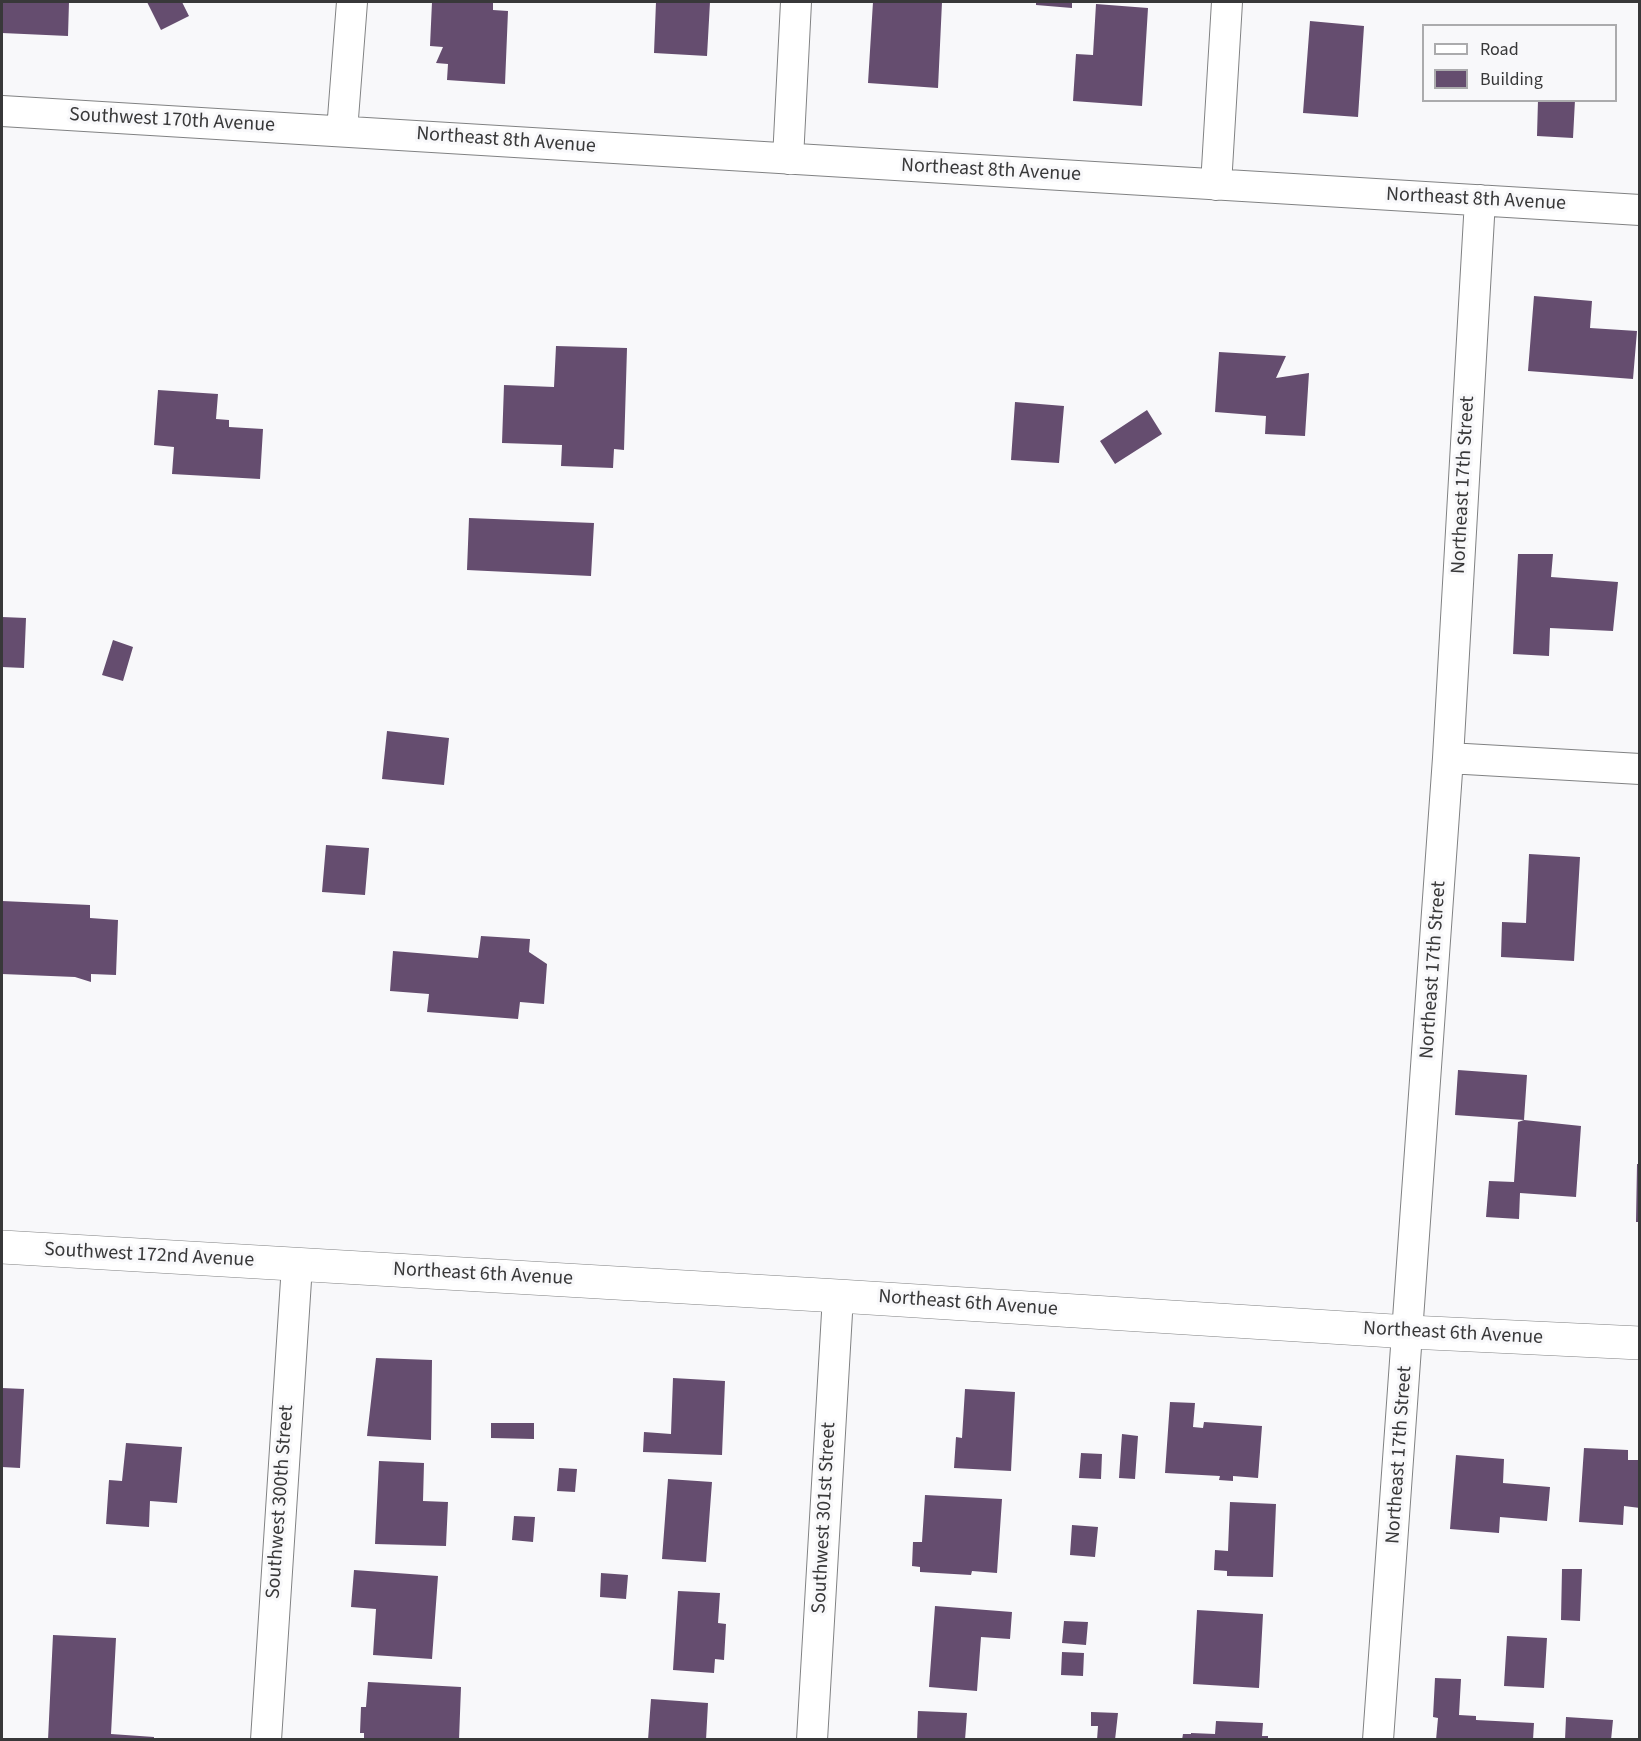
<!DOCTYPE html>
<style>
body{margin:0}
#map{position:relative;width:1641px;height:1741px;overflow:hidden;background:#f8f8fa;font-family:"Source Sans 3",sans-serif}
canvas{display:block}
.frame{position:absolute;inset:0;border:3px solid #383839;pointer-events:none}
.legend{position:absolute;left:1422px;top:24px;width:195px;height:78px;box-sizing:border-box;background:#f8f8fa;border:2px solid #ababad;margin:0;padding:8px 10px;list-style:none;font-size:18px;color:#383839}
.legend li{display:flex;align-items:center;gap:12px;height:30px}
.legend b{width:30px;border:2px solid #ababad}
</style>
<div id="map">
<canvas width="1641" height="1741"></canvas>
<div class="frame"></div>
<ul class="legend">
<li><b style="height:8px;background:#fff"></b>Road</li>
<li><b style="height:16px;background:#654d6f"></b>Building</li>
</ul>
</div>
<script>
const ctx = document.querySelector('canvas').getContext('2d');
ctx.lineJoin = 'round';
function fill(path, color) {
  ctx.fillStyle = color;
  ctx.fill(path, 'evenodd');
}
function poly(rows) {
  const path = new Path2D();
  for (const r of rows) {
    path.moveTo(r[0], r[1]);
    for (let i = 2; i < r.length; i += 2) path.lineTo(r[i], r[i + 1]);
  }
  return path;
}
function trace(path, color, width, dash) {
  ctx.strokeStyle = color;
  ctx.lineWidth = width;
  ctx.lineCap = dash ? 'butt' : 'round';
  ctx.setLineDash(dash || []);
  ctx.stroke(path);
}
function write(font, color, halo, rows, align = 'center') {
  ctx.font = font + ' "Source Sans 3",sans-serif';
  ctx.lineWidth = 6;
  ctx.setLineDash([]);
  ctx.textBaseline = 'middle';
  ctx.strokeStyle = halo;
  ctx.fillStyle = color;
  for (const [text, x, y, turn = 0] of rows) {
    ctx.save();
    ctx.translate(x, y);
    ctx.rotate((+turn || 0) * Math.PI / 180);
    ctx.textAlign = isNaN(turn) ? turn : align;
    if (halo) ctx.strokeText(text, 0, 0);
    ctx.fillText(text, 0, 0);
    ctx.restore();
  }
}
fill(poly([
 [2,2,69,2,68,36,2,33],
 [147,2,182,2,189,16,161,30],
 [432,2,493,2,493,10,508,11,505,84,447,80,448,64,436,63,443,47,430,46],
 [656,2,710,2,707,56,654,53],
 [873,2,942,2,938,88,868,83],
 [1036,2,1072,2,1072,8,1036,5],
 [1096,4,1148,8,1142,106,1073,101,1076,54,1093,55],
 [1310,21,1364,26,1358,117,1303,113],
 [1538,100,1575,100,1573,138,1537,136],
 [1534,296,1592,301,1590,328,1637,331,1633,379,1528,371],
 [556,346,627,348,624,450,614,449,613,468,561,466,562,445,502,443,504,385,554,387],
 [1219,352,1286,356,1276,378,1309,373,1305,436,1265,434,1266,416,1215,412],
 [158,390,218,394,216,419,229,420,229,427,263,429,260,479,172,474,174,447,154,445],
 [1015,402,1064,406,1059,463,1011,460],
 [1147,410,1162,434,1115,464,1100,441],
 [469,518,594,523,591,576,467,570],
 [1518,554,1553,554,1551,577,1618,582,1613,631,1550,628,1549,656,1513,654],
 [2,617,26,618,24,668,2,667],
 [113,640,133,647,123,681,102,675],
 [387,731,449,738,444,785,382,779],
 [326,845,369,848,365,895,322,892],
 [1529,854,1580,857,1574,961,1501,957,1502,922,1526,923],
 [2,901,90,905,90,918,118,920,116,975,91,974,91,982,75,977,2,974],
 [481,936,530,939,529,952,547,964,544,1004,520,1002,518,1019,427,1012,429,994,390,991,393,951,478,958],
 [1458,1070,1527,1075,1524,1120,1581,1126,1576,1197,1520,1193,1519,1219,1486,1217,1489,1181,1514,1182,1518,1122,1524,1120,1455,1115],
 [1637,1164,1640,1164,1640,1222,1636,1222],
 [376,1358,432,1360,431,1440,367,1436],
 [673,1378,725,1381,722,1455,643,1452,644,1432,671,1434],
 [2,1388,24,1389,20,1468,2,1467],
 [965,1389,1015,1392,1011,1471,954,1468,956,1437,962,1438],
 [1170,1402,1195,1403,1193,1427,1203,1428,1204,1422,1262,1426,1258,1478,1233,1476,1233,1481,1219,1480,1220,1476,1165,1473],
 [491,1423,534,1423,534,1439,491,1438],
 [1122,1434,1138,1436,1135,1479,1119,1478],
 [126,1443,182,1447,177,1503,150,1501,149,1527,106,1524,109,1480,122,1481],
 [1584,1448,1628,1450,1628,1460,1640,1460,1640,1508,1624,1506,1623,1525,1579,1522],
 [1081,1453,1102,1454,1101,1479,1079,1478],
 [1456,1455,1504,1459,1503,1483,1550,1487,1547,1521,1500,1517,1499,1533,1450,1529],
 [379,1461,424,1463,423,1501,448,1502,446,1546,375,1544],
 [559,1468,577,1469,575,1492,557,1491],
 [668,1479,712,1482,706,1562,662,1559],
 [925,1495,1002,1499,997,1573,972,1571,971,1575,920,1572,920,1567,912,1566,913,1542,922,1542],
 [1230,1502,1276,1504,1273,1577,1227,1576,1227,1571,1214,1570,1215,1550,1228,1551],
 [514,1516,535,1517,533,1542,512,1540],
 [1072,1525,1098,1527,1095,1557,1070,1555],
 [1562,1569,1582,1569,1580,1621,1561,1620],
 [354,1570,438,1576,432,1659,373,1655,376,1609,351,1607],
 [601,1573,628,1575,626,1599,600,1597],
 [678,1591,720,1593,718,1623,726,1624,724,1660,715,1659,714,1673,673,1670],
 [935,1606,1012,1612,1010,1639,981,1637,977,1691,929,1687],
 [1197,1610,1263,1614,1259,1688,1193,1684],
 [1064,1621,1088,1622,1086,1645,1062,1643],
 [53,1635,116,1638,111,1734,154,1737,154,1740,48,1740],
 [1507,1636,1547,1638,1544,1688,1504,1686],
 [1062,1652,1084,1653,1083,1676,1061,1675],
 [1435,1678,1461,1679,1459,1715,1476,1716,1476,1720,1534,1723,1533,1740,1436,1740,1438,1718,1433,1717],
 [368,1682,461,1687,459,1740,364,1740,364,1733,360,1733,361,1707,366,1707],
 [651,1699,708,1703,706,1740,648,1740],
 [918,1711,967,1713,965,1740,917,1740],
 [1091,1712,1118,1713,1115,1740,1097,1740,1098,1726,1091,1726],
 [1566,1717,1613,1720,1611,1740,1565,1740],
 [1216,1721,1263,1723,1262,1736,1268,1736,1268,1740,1182,1740,1183,1734,1191,1734,1191,1733,1215,1734]
]), '#654d6f');
const minor = poly([
 [2,111,1640,210],
 [342,131,352,2],
 [788,159,796,2],
 [1216,185,1227,2],
 [1448,758,1640,769],
 [266,1740,297,1265],
 [812,1740,838,1296],
 [1378,1740,1448,758,1480,200]
]);
const tertiary = poly([
 [2,1247,838,1296,1409,1332,1640,1343]
]);
trace(minor, '#818283', 32);
trace(tertiary, '#818283', 34);
trace(minor, '#fff', 30);
trace(tertiary, '#fff', 33);
write('20px', '#383839', '#f8f8fa', [
 ["Southwest 170th Avenue",172,121,3],
 ["Northeast 8th Avenue",506,141,4],
 ["Northeast 8th Avenue",991,171,3],
 ["Northeast 8th Avenue",1476,200,3],
 ["Northeast 17th Street",1464,485,-87],
 ["Northeast 17th Street",1434,970,-86],
 ["Southwest 172nd Avenue",149,1256,3],
 ["Northeast 6th Avenue",483,1275,3],
 ["Northeast 6th Avenue",968,1304,4],
 ["Northeast 6th Avenue",1453,1334,3],
 ["Northeast 17th Street",1400,1455,-86],
 ["Southwest 300th Street",281,1502,-86],
 ["Southwest 301st Street",825,1518,-87]
]);
</script>
